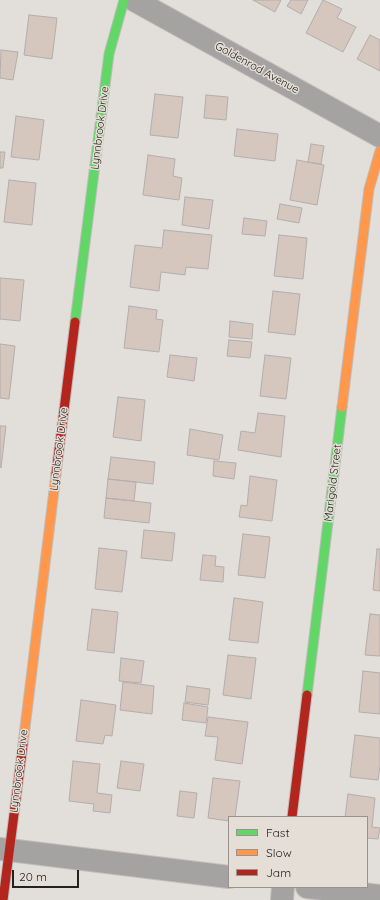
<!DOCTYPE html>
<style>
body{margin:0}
#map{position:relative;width:380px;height:900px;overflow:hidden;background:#e2deda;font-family:Quicksand,sans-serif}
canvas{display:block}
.legend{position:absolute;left:228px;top:816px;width:140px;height:72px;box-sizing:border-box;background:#e5ded7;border:1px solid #98938d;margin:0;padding:5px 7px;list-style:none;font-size:12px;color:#24221f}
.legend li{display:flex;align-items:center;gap:8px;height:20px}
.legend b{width:20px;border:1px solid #98938d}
.scale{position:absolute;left:12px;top:870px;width:67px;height:18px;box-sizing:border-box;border:2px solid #24221f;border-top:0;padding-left:5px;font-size:12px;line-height:14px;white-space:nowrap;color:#24221f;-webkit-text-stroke:3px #e5ded7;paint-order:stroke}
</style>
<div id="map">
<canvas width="380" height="900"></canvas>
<ul class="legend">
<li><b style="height:5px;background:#63d668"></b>Fast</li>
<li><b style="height:5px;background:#ff974d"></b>Slow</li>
<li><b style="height:5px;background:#b3261e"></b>Jam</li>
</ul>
<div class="scale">20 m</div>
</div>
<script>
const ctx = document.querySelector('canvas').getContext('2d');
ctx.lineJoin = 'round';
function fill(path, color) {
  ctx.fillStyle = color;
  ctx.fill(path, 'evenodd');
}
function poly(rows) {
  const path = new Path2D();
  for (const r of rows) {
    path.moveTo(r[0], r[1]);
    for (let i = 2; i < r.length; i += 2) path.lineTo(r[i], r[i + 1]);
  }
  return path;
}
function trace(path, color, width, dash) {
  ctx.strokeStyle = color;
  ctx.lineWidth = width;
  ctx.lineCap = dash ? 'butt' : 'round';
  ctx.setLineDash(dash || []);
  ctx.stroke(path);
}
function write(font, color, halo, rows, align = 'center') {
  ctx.font = font + ' Quicksand,sans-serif';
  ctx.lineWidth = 3;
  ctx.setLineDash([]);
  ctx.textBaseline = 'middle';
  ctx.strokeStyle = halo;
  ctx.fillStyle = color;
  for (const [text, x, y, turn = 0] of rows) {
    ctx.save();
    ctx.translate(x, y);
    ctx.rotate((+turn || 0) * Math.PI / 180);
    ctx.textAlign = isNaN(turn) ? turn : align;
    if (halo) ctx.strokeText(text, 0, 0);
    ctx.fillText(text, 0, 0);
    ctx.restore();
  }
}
const building = poly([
 [253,0,281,0,275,12,253,0],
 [291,0,308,0,301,14,287,6,291,0],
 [323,0,342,9,337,18,356,27,343,52,306,33,323,0],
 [29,15,57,18,52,59,24,55,29,15],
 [370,35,380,40,380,71,357,59,370,35],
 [1,50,18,52,13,80,0,78,1,50],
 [155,94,183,97,178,138,150,135,155,94],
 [206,95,228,97,226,120,204,118,206,95],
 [16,116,44,120,39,160,11,157,16,116],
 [237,129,278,134,275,161,234,156,237,129],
 [311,144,324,146,321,164,308,162,311,144],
 [0,152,5,152,3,168,0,168,0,152],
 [148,155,175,159,173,176,182,178,179,200,143,195,148,155],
 [297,160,324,165,317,205,290,200,297,160],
 [9,180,36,183,32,225,4,222,9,180],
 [185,197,213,200,209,229,182,225,185,197],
 [280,204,302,208,299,223,277,219,280,204],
 [244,218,267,221,265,236,242,234,244,218],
 [164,230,212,235,208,269,186,267,185,275,161,272,159,291,130,287,135,245,162,248,164,230],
 [279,235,307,238,303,279,274,276,279,235],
 [0,278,24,280,20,321,0,319,0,278],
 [273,291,300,294,295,335,268,332,273,291],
 [129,306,157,310,156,319,163,320,159,352,124,348,129,306],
 [230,321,253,324,252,339,229,337,230,321],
 [229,340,252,342,250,358,227,356,229,340],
 [0,344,15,346,9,399,0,398,0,344],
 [170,355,197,358,194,381,167,377,170,355],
 [265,355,291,358,286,399,260,396,265,355],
 [118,397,145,400,141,441,113,437,118,397],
 [258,413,285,416,281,457,238,450,241,431,255,433,258,413],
 [0,426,6,426,1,468,0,467,0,426],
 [190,429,223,435,219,460,187,455,190,429],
 [111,457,155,462,153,484,108,479,111,457],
 [214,461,236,463,234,479,213,476,214,461],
 [250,476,277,480,272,521,239,517,241,505,247,506,250,476],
 [108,479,136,482,134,501,106,498,108,479],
 [106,498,151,503,149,523,104,518,106,498],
 [144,530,175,533,172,561,141,558,144,530],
 [243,534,270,537,265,578,238,575,243,534],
 [99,548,127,551,122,592,95,589,99,548],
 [377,549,380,549,380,591,373,590,377,549],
 [203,555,216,556,215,566,224,567,223,582,200,580,203,555],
 [234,598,263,602,258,643,229,640,234,598],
 [92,609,118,612,114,653,87,650,92,609],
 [370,614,380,615,380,656,365,655,370,614],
 [228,655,256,658,251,699,223,695,228,655],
 [121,658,144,661,141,683,119,681,121,658],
 [363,671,380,673,380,714,359,712,363,671],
 [123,682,154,686,152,714,120,710,123,682],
 [187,686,210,689,208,705,185,702,187,686],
 [81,700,116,705,112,736,105,735,103,744,76,741,81,700],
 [184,703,208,707,206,723,182,720,184,703],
 [208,717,248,722,242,764,215,760,218,737,205,736,208,717],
 [355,735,380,738,380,766,378,780,350,777,355,735],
 [73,761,100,764,97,793,112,795,110,813,93,811,94,804,69,801,73,761],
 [121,761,144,764,140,791,117,788,121,761],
 [213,778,240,781,235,817,229,817,229,821,208,818,213,778],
 [180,791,197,793,194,818,177,816,180,791],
 [348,794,375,798,372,827,380,828,378,839,367,838,367,817,345,817,348,794]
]);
fill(building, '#d5c6be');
trace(building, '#b2aeac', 1);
const street = poly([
 [134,0,380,136],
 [0,849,229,877],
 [307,887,380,896],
 [282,900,283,887]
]);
const fast = poly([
 [75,322,109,54,124,0],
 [307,695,342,407]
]);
const slow = poly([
 [342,407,369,189,380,151],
 [23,744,56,474]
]);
const jam = poly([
 [56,474,75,322],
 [292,817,307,695],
 [3,900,23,744]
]);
trace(street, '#bfbcb9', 24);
trace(fast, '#bfbcb9', 11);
trace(slow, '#bfbcb9', 11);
trace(jam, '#bfbcb9', 11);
trace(street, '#a5a3a2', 22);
trace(fast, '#63d668', 9);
trace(slow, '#ff974d', 9);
trace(jam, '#b3261e', 9);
write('11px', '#24221f', '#e5ded7', [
 ["Goldenrod Avenue",257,68,29],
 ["Lynnbrook Drive",100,128,-83],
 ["Lynnbrook Drive",59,449,-83],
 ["Marigold Street",333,483,-83],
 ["Lynnbrook Drive",19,771,-83]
]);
</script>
